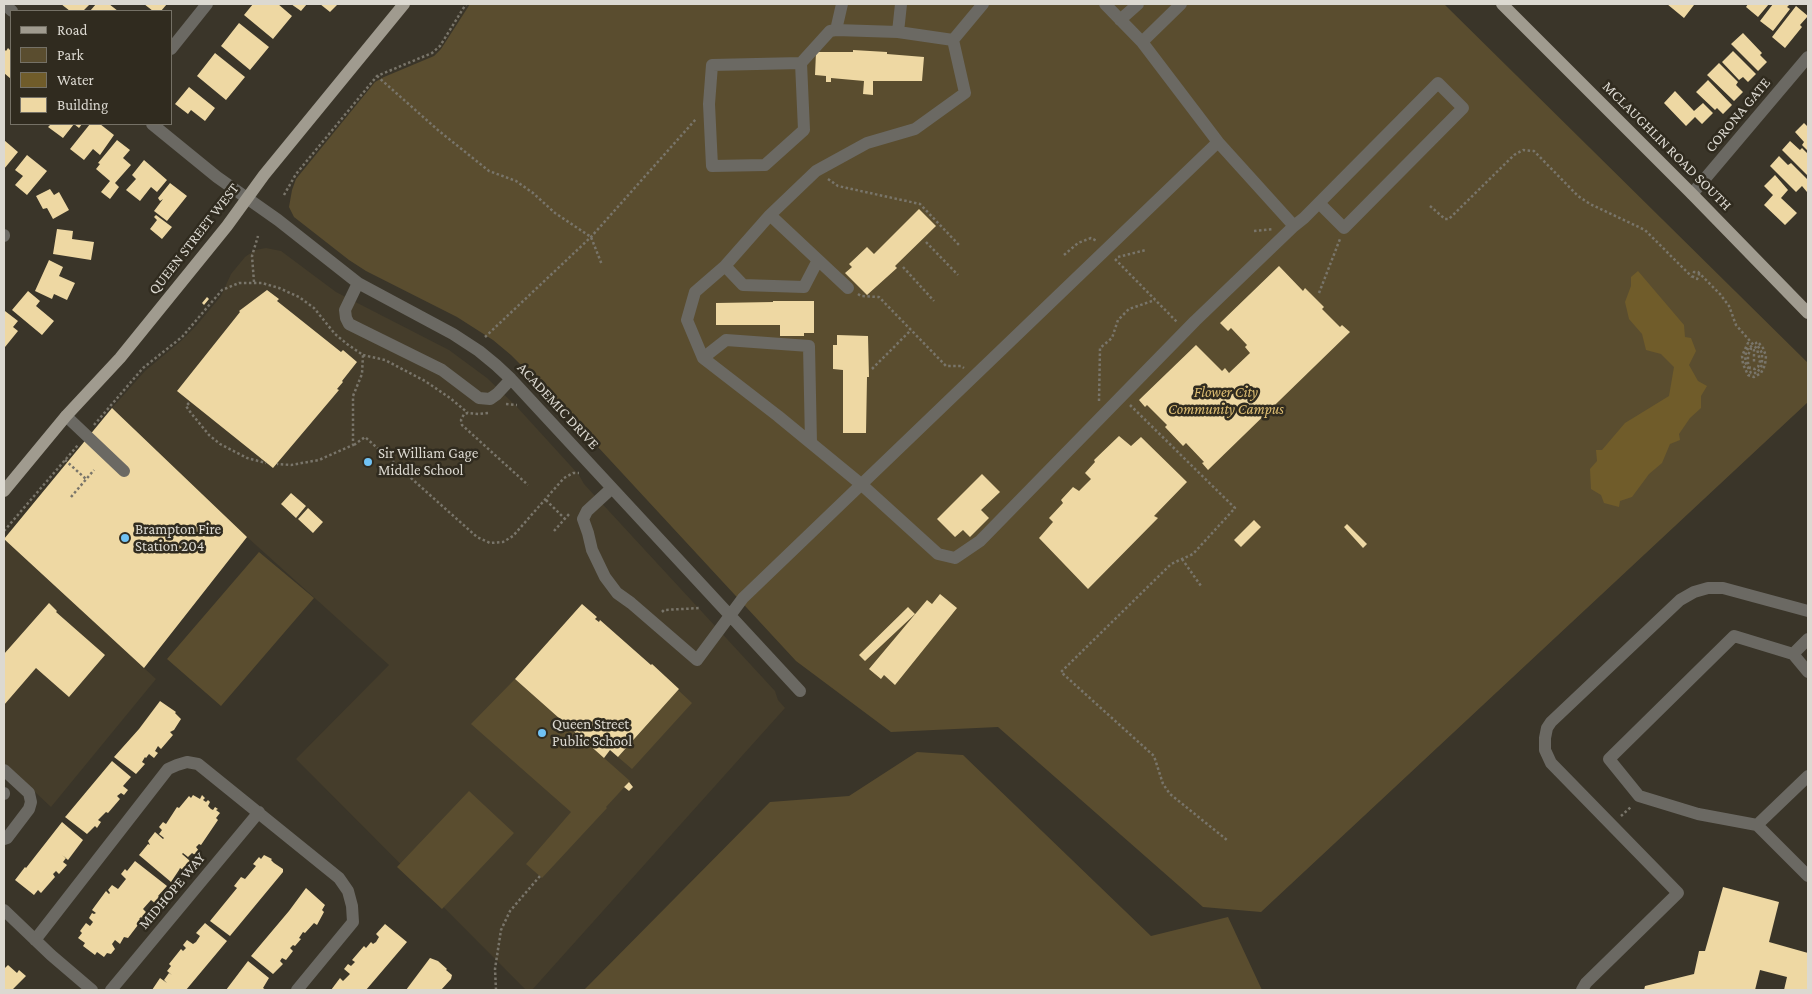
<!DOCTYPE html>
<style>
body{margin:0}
#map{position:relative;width:1812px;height:994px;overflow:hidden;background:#3a3529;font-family:"Crimson Pro",serif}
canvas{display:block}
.frame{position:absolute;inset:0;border:5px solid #dcd9d1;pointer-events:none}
.legend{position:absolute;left:10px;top:10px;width:162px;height:115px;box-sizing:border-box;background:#302b1f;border:1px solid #757166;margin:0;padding:6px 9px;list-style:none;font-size:15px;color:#dcd9d1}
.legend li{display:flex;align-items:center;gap:10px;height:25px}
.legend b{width:25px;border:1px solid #757166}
</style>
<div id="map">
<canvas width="1812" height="994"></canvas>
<div class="frame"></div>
<ul class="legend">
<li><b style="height:6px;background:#a09b8f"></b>Road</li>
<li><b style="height:14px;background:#5a4d2f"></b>Park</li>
<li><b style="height:14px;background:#705c2a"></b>Water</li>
<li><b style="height:14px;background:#eed8a3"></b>Building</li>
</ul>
</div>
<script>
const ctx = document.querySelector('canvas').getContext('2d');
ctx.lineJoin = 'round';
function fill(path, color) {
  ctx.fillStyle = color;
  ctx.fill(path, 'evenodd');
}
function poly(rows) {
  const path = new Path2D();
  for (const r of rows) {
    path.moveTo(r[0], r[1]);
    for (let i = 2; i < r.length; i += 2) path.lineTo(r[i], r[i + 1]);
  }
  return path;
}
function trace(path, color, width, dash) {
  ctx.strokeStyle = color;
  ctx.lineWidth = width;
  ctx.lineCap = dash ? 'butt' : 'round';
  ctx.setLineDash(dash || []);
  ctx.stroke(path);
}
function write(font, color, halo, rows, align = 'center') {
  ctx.font = font + ' "Crimson Pro",serif';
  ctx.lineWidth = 5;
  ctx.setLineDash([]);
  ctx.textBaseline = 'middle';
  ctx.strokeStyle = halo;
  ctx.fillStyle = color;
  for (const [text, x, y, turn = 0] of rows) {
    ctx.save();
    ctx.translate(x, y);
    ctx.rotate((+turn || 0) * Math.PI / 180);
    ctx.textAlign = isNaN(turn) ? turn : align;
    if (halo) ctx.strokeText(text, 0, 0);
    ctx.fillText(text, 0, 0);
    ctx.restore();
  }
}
fill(poly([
 [266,248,281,251,336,292,449,350,487,378,517,407,579,475,584,484,775,691,778,700,785,708,532,990,526,990,296,759,389,665,247,537,112,408,145,371,181,341,196,326,221,296,231,274,245,257,255,250],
 [4,539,156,679,51,807,4,763]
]), '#453d2b');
fill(poly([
 [470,4,1444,4,1808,363,1808,402,1261,912,1203,907,998,727,891,732,796,661,536,380,511,355,493,340,457,317,366,271,349,260,294,217,289,207,292,190,296,179,375,82,384,77,434,56,441,49],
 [259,552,314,598,221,706,167,659],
 [515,679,630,781,606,807,607,808,542,878,526,864,571,812,471,724],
 [678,690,692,703,632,769,618,757],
 [917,752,963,755,1151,936,1228,917,1262,990,584,990,770,802,849,796],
 [469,791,514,833,442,909,397,867]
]), '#5a4d2f');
fill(poly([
 [1638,271,1684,325,1685,337,1691,338,1696,351,1689,365,1698,381,1707,386,1701,396,1701,408,1690,418,1679,434,1680,440,1670,444,1662,463,1649,474,1632,497,1620,501,1619,507,1604,503,1601,495,1591,489,1590,469,1597,461,1596,450,1602,450,1625,423,1669,396,1674,367,1661,354,1646,350,1642,334,1629,319,1625,302,1631,286,1631,277]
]), '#705c2a');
fill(poly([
 [61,4,90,4,83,11,70,11],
 [96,4,109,4,118,11,90,11],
 [144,4,167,4,161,11,153,11],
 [253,4,278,4,292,16,273,39,244,15],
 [291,4,307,4,301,11],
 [320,4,338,4,330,12],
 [1667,4,1692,4,1694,5,1684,18],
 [1748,4,1769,4,1758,17,1746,7],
 [1773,4,1790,4,1787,7,1790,9,1773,31,1760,21],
 [1796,6,1808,16,1800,25,1802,27,1785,48,1772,37],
 [239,23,269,47,250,70,221,46],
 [1743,33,1762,53,1760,55,1767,62,1758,71,1731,44],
 [8,48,11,51,11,79,4,73,4,49,6,51],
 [853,50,887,52,887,54,924,57,922,81,873,81,873,95,863,94,864,81,831,78,831,82,826,82,826,76,815,75,816,52,853,52],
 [1733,51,1756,74,1748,82,1743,77,1739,80,1722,62],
 [215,53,245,77,226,100,197,76],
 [1719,63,1738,82,1736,85,1743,92,1734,101,1707,75],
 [1708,80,1732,105,1723,114,1717,108,1715,110,1696,92],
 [189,87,215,108,205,121,191,110,188,114,175,104],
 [1675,91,1694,111,1703,103,1713,113,1702,124,1695,117,1686,126,1664,103],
 [1804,123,1808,127,1808,151,1802,145,1804,142,1795,132],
 [51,124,82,124,79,128,74,124,63,138,48,127],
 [90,124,100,124,114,135,100,155,93,149,84,160,70,149],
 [4,140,18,152,4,169],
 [117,140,130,150,123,158,131,165,115,183,119,187,110,199,101,192,110,181,96,169,100,164,98,163],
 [1790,141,1800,150,1802,148,1808,154,1808,174,1807,175,1782,150],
 [27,155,47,171,27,195,15,185,23,176,15,170],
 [1779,156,1788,165,1791,163,1808,180,1807,192,1802,186,1796,192,1770,166],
 [144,160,167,180,157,192,151,187,140,201,126,190,136,179,132,175],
 [1775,175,1788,190,1781,198,1797,213,1785,225,1764,205,1773,195,1764,186],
 [170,183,187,196,167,221,154,211,163,199,160,201,158,198],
 [50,189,54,195,59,192,69,210,53,219,47,208,43,209,36,196],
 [919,209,936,226,895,266,897,268,867,295,845,273,852,267,849,264,867,247,874,254],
 [156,215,172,227,162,239,150,229,157,220,154,217],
 [57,229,73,231,72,239,94,242,91,260,53,254],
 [49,260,63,267,59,276,75,283,67,300,54,294,52,299,35,291],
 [1279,266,1303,291,1305,288,1324,307,1322,309,1340,327,1342,325,1350,332,1208,470,1202,463,1204,462,1186,443,1183,446,1165,427,1167,425,1147,405,1145,407,1139,400,1196,345,1222,371,1225,368,1229,373,1250,353,1245,347,1247,345,1231,328,1228,331,1220,323],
 [267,290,279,299,277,301,341,352,343,350,357,362,342,381,343,382,337,389,339,390,273,468,177,391,240,312,239,311],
 [28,291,40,301,36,306,54,321,42,335,12,310],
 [207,297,209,299,204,305,202,303],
 [773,301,814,301,814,333,804,333,804,336,780,336,780,325,716,325,716,303,773,302],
 [5,311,18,321,13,327,18,331,5,347,4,313],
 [837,335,868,336,869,377,867,377,866,433,843,433,843,370,833,369,833,345,837,345],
 [112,408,247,537,144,668,4,539],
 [1119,436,1131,446,1141,437,1187,482,1154,516,1158,518,1088,589,1039,538,1053,522,1049,518,1063,503,1061,500,1073,487,1079,491,1091,479,1085,473,1095,462,1094,460],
 [982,474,1000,492,981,510,989,518,970,537,963,530,955,537,937,519],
 [291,493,306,506,296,518,281,504],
 [308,508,323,522,313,533,298,519],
 [1254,520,1261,527,1241,547,1234,540],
 [1347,524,1367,544,1363,548,1344,527],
 [940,594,957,608,895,685,884,675,881,679,869,669,927,600,932,604],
 [49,603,57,611,56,612,105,655,69,697,36,668,4,705,4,654],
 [582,604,597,617,595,619,599,622,600,620,651,665,652,664,679,689,618,757,610,750,604,758,515,679],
 [908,607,915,614,865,661,859,655],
 [160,701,176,712,175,713,181,719,174,730,170,732,173,735,161,749,158,746,155,751,158,753,154,758,149,754,146,758,145,757,142,762,145,764,136,774,114,757,139,729],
 [112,761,131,777,123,786,128,790,124,795,121,793,117,796,120,799,108,813,106,812,98,820,101,822,97,828,95,826,87,834,65,817,66,816],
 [629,782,633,787,629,791,624,787],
 [193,795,200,799,202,795,205,798,203,800,206,802,208,800,210,802,208,806,211,809,213,810,215,807,218,809,216,810,220,813,216,818,218,820,201,845,199,844,196,847,199,851,195,855,192,853,188,857,183,853,182,854,190,861,183,870,180,868,179,870,171,882,139,855,148,844,150,845,148,841,155,832,163,839,164,838,159,834,162,830,159,827,163,822,166,824,177,807,179,808,189,796,191,798],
 [62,822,83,840,68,860,62,855,66,858,63,862,67,865,59,874,56,871,53,874,55,877,41,893,38,890,34,895,15,880,25,867,26,868],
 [264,855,272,859,271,860,274,863,283,869,283,872,230,936,210,921,237,888,234,886,241,877,245,879,256,866,253,864,259,857,261,859],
 [135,861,167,886,158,896,160,898,156,904,151,900,143,909,148,914,144,919,141,917,139,919,141,921,128,938,124,937,120,944,115,940,112,944,115,949,111,954,107,953,104,957,97,952,95,955,83,946,85,943,78,938,82,933,80,931,86,923,90,926,93,922,89,918,92,913,94,914,96,913,92,910,106,891,109,894,110,893,108,890,112,885,118,889,126,879,121,874,125,869,127,871],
 [1723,887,1779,902,1769,942,1808,953,1808,990,1784,990,1787,977,1760,970,1755,990,1644,990,1645,986,1694,974,1699,951,1705,951],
 [306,888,325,905,322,910,324,912,317,925,314,923,305,933,303,932,299,938,301,939,295,946,293,945,290,948,293,951,286,960,282,958,280,961,283,964,273,974,251,956,289,911],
 [205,923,227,941,186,990,152,990,160,978,167,983,164,980,169,973,172,975,167,971,171,966,169,964,181,949,183,951,186,948,183,945,187,940,193,944,196,942,200,936,196,933],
 [385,924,407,942,366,990,331,990,340,978,343,981,350,974,344,969,348,964,351,966,355,962,352,960,364,946,366,948,371,942,373,944,376,942,379,937,376,934],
 [430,958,438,961,447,969,446,970,452,975,451,979,441,990,406,990],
 [248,961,269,978,263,988,266,990,226,990],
 [8,965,17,973,19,970,26,976,12,990,4,990,4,969]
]), '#eed8a3');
trace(poly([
 [377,76,439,131,489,171,516,181,533,193,555,213,591,237,602,265],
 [828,179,838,186,920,204,960,246],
 [284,195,296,174,377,76,432,53,440,46,466,4],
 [1430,206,1445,219,1449,219,1514,155,1523,150,1534,151,1578,196,1590,204,1645,230,1692,277],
 [1254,231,1273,229],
 [926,242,958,275],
 [1064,255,1078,243,1091,238,1097,241],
 [1118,257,1146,250],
 [1115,259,1177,322],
 [903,267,934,301],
 [1699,273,1699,276,1697,279,1693,277,1694,272,1698,272,1720,294,1729,306,1736,325,1757,349,1760,361,1758,367,1755,369,1750,368,1748,363,1748,355,1751,349,1749,347,1746,352,1745,362,1751,373,1757,373,1762,365,1762,353,1756,343,1758,342,1763,348,1766,356,1765,365,1761,373,1754,377,1748,375,1743,364,1742,356,1746,347,1748,343,1754,350,1754,363],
 [254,282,252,256,258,236],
 [1319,293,1340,239],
 [858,294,861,296,879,297,946,366,961,366,964,368],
 [485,337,591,237,696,119],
 [363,355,385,360,425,381,450,398,468,413],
 [872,369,911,330],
 [1099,401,1100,348,1112,338,1118,320,1129,309,1155,300],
 [189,403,186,406,191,413,209,435,220,444,247,458,266,463],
 [506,404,517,405],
 [1130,405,1235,508,1193,554,1171,564,1061,672,1154,756,1163,784,1170,794,1227,840],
 [488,413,479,414,468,413,464,414,461,420,462,425,528,485],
 [94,425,143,368,182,337,222,290,239,283,262,283,279,288,299,297,314,308,335,334,347,344,363,355,362,374,353,396,353,445,319,460,291,465,277,464],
 [354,445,365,437,477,537,490,543,503,542,513,536,564,478,573,473,579,473],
 [65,460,86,479],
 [71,497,94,470],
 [546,500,565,519],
 [4,531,78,445],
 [554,531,570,513],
 [1182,559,1201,586],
 [662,612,664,610,700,608],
 [1621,816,1632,806],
 [496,990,495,969,501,930,510,911,540,876]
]), '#79756a', 2.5, [2.5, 2.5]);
trace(poly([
 [4,4,12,11],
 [983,4,953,40,965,93,915,129,867,143,816,171,770,215,725,266,695,292,687,320,703,358,778,416,862,485,938,554,955,558,980,541,1195,321,1294,226,1218,142],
 [1120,20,1138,4],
 [836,30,842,4],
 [898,32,901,4],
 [1142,42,1181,4],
 [171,49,207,4],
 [801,63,804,130,765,165,712,166,709,104,712,65,801,63,830,31,836,30,898,32,953,40],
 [152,124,217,177,278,220,358,283,453,334,479,351,496,365,511,379,800,691],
 [1692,194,1808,57],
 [770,215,848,288],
 [1294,226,1304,218,1438,83,1463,108,1344,228,1319,203],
 [4,235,4,236],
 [725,266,743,285,804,287,818,260],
 [358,283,345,310,346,318,349,324,442,370,479,398,490,399,497,394,511,379],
 [703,358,726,340,809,346,811,443],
 [66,416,124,471],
 [612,488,587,511,583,519,588,533,592,550,605,577,617,593,631,603,697,660,743,598,1218,142,1142,42,1105,4],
 [1793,654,1808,639],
 [1808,672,1793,654,1734,636,1609,759,1639,796,1698,814,1757,825,1808,876],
 [4,770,29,793,31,802,29,809,7,838,4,839],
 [4,793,4,794],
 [1757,825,1808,776],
 [4,910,51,955,92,990],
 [35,940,168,769,177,765,187,762,198,764,339,878,348,891,352,906,353,922,297,990],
 [111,990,259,812],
 [1582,990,1586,983,1678,893,1551,763,1545,750,1545,738,1547,728,1551,722,1680,600,1694,592,1708,588,1723,588,1808,611]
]), '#6b6963', 12);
trace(poly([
 [1502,4,1692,194,1808,313],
 [4,491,66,416,120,358,227,226,264,175,404,4]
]), '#a09b8f', 12);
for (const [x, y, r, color] of [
 [368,462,5,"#70c2f4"],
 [125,538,5,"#70c2f4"],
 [542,733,5,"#70c2f4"]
]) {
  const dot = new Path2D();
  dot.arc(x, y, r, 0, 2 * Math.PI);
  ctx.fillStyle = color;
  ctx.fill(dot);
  trace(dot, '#302b1f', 2);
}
write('15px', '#dcd9d1', '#302b1f', [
 ["CORONA GATE",1738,115,-50],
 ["MCLAUGHLIN ROAD SOUTH",1667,146,45],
 ["QUEEN STREET WEST",194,239,-52],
 ["ACADEMIC DRIVE",558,406,47],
 ["MIDHOPE WAY",172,891,-50]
]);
write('italic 15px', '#debe72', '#302b1f', [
 ["Flower City",1226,392],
 ["Community Campus",1226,409]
]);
write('15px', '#dcd9d1', '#302b1f', [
 ["Sir William Gage",378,453],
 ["Middle School",378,470],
 ["Brampton Fire",135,529],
 ["Station 204",135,546],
 ["Queen Street",552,724],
 ["Public School",552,741]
], 'left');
</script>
